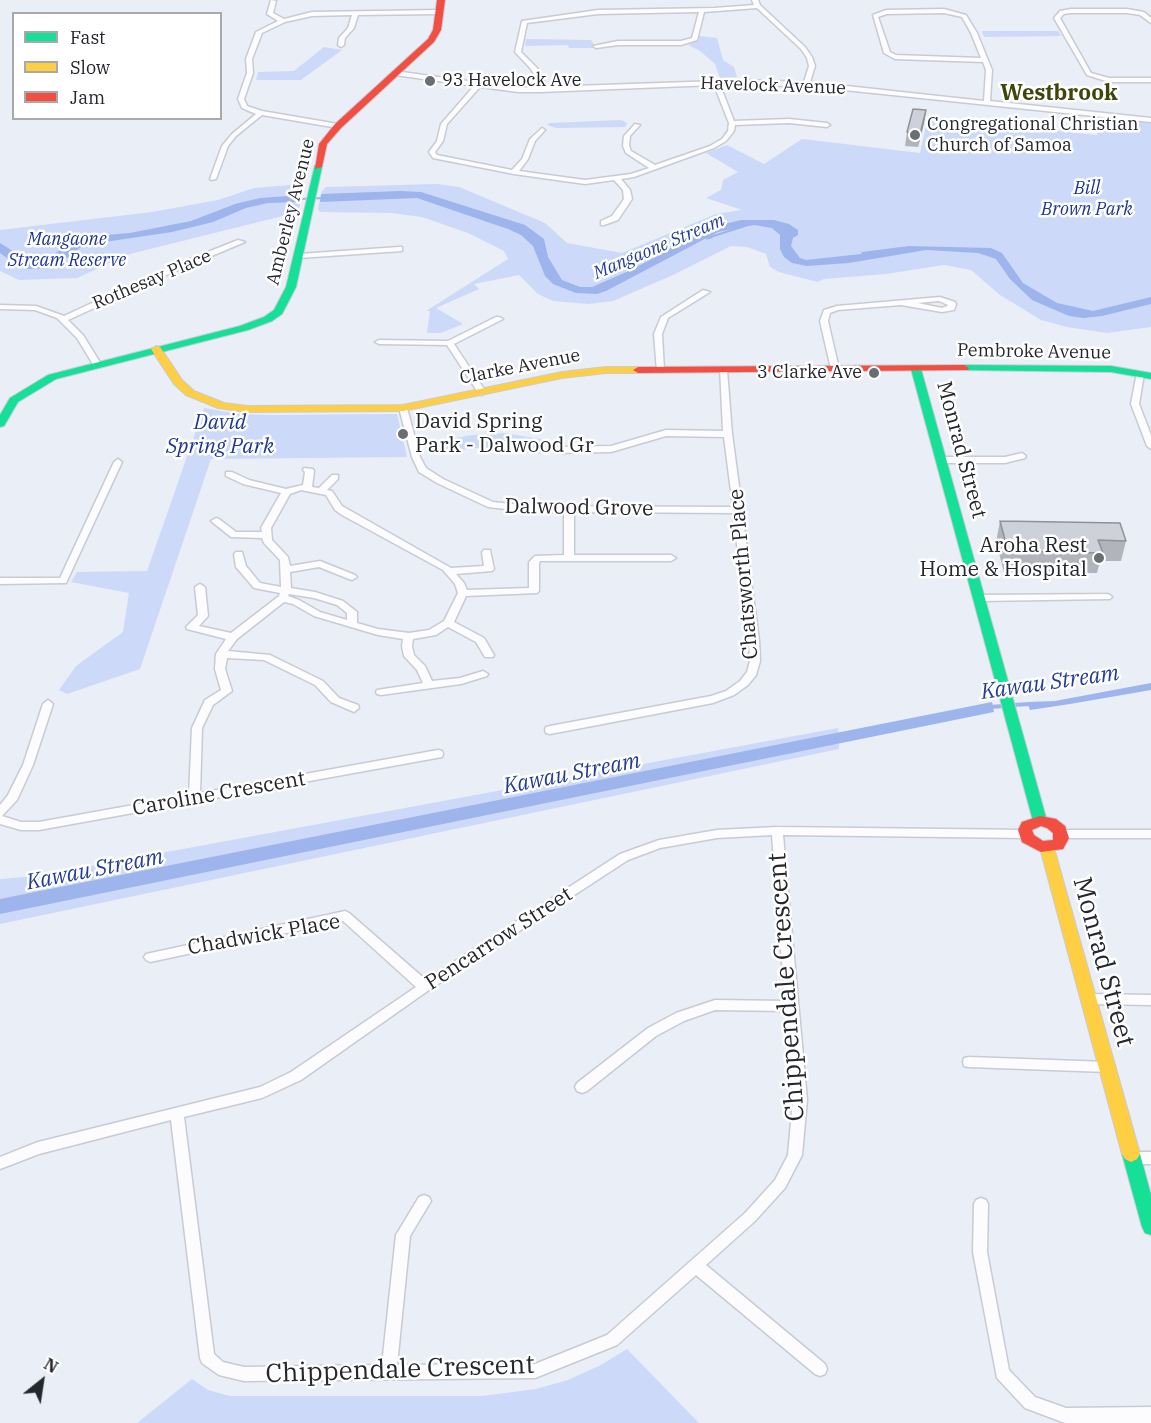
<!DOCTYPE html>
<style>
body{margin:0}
#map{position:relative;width:1151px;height:1423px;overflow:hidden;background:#eaeef7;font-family:"IBM Plex Serif",serif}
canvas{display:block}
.legend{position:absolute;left:12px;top:12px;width:210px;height:108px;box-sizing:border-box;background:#fff;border:2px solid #a7a9ab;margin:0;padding:8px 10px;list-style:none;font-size:18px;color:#24272e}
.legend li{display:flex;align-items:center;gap:12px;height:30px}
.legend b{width:30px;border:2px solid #a7a9ab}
.north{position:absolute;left:12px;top:1351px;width:60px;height:60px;-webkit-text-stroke:4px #fff;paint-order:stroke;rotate:30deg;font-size:16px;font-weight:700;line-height:24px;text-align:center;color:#24272e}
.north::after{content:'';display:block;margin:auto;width:21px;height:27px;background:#24272e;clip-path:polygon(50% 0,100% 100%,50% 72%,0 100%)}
</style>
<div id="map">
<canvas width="1151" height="1423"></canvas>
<ul class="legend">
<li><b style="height:8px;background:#16e098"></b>Fast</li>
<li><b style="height:8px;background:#ffcf43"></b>Slow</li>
<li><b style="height:8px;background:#f24e42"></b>Jam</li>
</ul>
<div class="north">N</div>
</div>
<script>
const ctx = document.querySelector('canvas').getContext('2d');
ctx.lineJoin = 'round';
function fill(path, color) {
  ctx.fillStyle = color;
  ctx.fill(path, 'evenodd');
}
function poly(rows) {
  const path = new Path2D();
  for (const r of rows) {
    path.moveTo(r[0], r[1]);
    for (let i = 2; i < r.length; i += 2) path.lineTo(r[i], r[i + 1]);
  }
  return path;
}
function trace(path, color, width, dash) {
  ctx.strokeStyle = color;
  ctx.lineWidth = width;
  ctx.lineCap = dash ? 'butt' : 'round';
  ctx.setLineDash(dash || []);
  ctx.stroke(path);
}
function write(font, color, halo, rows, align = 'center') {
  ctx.font = font + ' "IBM Plex Serif",serif';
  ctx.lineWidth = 5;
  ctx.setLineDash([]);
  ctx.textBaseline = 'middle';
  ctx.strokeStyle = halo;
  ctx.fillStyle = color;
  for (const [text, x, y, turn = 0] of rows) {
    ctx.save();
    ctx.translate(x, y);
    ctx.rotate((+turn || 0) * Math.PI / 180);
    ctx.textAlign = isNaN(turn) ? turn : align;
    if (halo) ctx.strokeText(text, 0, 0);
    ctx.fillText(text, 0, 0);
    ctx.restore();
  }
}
fill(poly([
 [982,31,1058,31,1061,36,984,37],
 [699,36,717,38,723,60,734,67,737,77,720,78,715,64,700,51,688,45,699,40],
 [526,39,591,40,596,48,569,48,568,45,525,46],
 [324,47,342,50,301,80,256,80,258,72,294,71],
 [928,117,1097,135,1098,118,1151,123,1151,327,1107,333,1067,327,1041,320,1000,295,971,270,944,265,886,274,824,279,818,282,779,272,770,267,766,254,747,247,731,246,673,275,613,301,589,304,553,301,538,294,519,275,474,284,479,289,436,308,463,324,441,333,427,333,430,311,426,311,508,259,504,251,468,233,422,217,391,213,320,212,318,209,322,191,326,187,437,184,459,187,545,223,567,243,622,253,716,214,742,210,706,198,721,190,723,180,738,172,706,153,727,145,764,164,802,139,920,153],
 [621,120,627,123,625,127,556,128,547,125,550,123],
 [302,184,300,190,303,192,299,209,286,212,287,215,130,254,77,278,19,280,0,271,0,230,152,212,218,200,254,188],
 [204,408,238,414,271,415,397,414,407,457,211,459,140,669,67,694,59,690,76,666,123,632,129,593,71,582,77,572,147,571],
 [504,433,546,440,544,454,477,448,432,453,429,442,473,435],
 [838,728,839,749,0,924,0,879,37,876],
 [627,1349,699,1423,137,1423,192,1379,208,1390,230,1396,482,1396,536,1389,568,1380,601,1365]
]), '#ccd9f8');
fill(poly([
 [400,191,421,192,525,225,544,239,548,257,562,280,580,287,592,287,631,270,661,254,669,247,720,225,741,220,774,220,789,224,798,230,798,235,793,238,791,246,800,258,806,260,861,254,862,252,909,246,991,248,1002,253,1023,283,1057,303,1093,311,1151,297,1151,304,1102,316,1083,318,1069,316,1032,300,1010,279,996,259,978,253,926,250,849,263,807,266,792,263,784,257,780,249,780,235,772,228,754,225,718,232,606,291,597,294,576,293,553,284,545,276,533,246,521,235,508,229,417,198,320,202,321,194],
 [302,195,300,202,268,203,246,208,213,222,172,232,84,245,53,268,28,269,18,266,0,253,0,243,27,260,45,261,64,247,94,236,130,233,191,221,235,204,260,198],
 [1151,683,1151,690,1070,704,1030,710,1027,702,1055,701],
 [992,702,994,712,0,914,0,899]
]), '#9db4ec');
trace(poly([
 [299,199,325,198],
 [707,238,745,226]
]), '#9db4ec', 2);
trace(poly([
 [707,238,711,237]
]), '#9db4ec', 3);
trace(poly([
 [1012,705,1032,704],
 [989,707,1005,706]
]), '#9db4ec', 4);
const street = poly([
 [271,0,276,1,273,13,284,19,312,12,439,10,442,12,439,14,358,15,354,28,345,38,344,45,341,47,338,45,339,38,348,28,352,15,312,16,285,22,262,33,252,59,253,73,244,99,247,106,262,111,338,124,341,126,338,128,262,115,236,136,228,146,216,179,211,180,210,179,222,146,232,134,256,114,242,108,238,99,247,73,246,59,256,32,278,21,267,14,271,0],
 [752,0,758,0,760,5,805,47,812,57,815,66,810,82,984,101,986,70,983,62,895,59,884,53,873,15,886,10,944,9,966,15,977,33,992,70,990,101,1151,118,1151,122,806,86,720,85,734,121,789,119,827,123,830,125,827,127,789,123,735,125,734,131,726,141,714,148,634,177,621,179,630,190,632,199,618,220,604,225,601,225,601,221,612,216,624,199,623,190,614,180,585,184,514,174,433,158,429,152,437,141,441,124,474,86,395,75,392,73,395,71,518,88,538,87,539,83,531,69,515,52,522,21,598,10,714,8,754,5,752,0],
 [757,8,801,49,807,58,809,66,804,82,746,80,545,87,545,83,537,68,521,52,527,23,598,14,699,12,692,38,681,41,618,41,593,46,596,48,618,45,681,45,697,40,704,12,757,8],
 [944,13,962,17,971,33,981,58,896,55,890,52,878,17,887,14,944,13],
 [714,85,729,123,728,131,722,139,710,146,655,165,631,151,629,146,630,136,640,125,635,124,624,136,623,146,626,153,649,168,631,174,585,180,519,171,528,159,535,141,545,130,542,128,530,139,522,159,512,170,437,155,435,152,443,141,447,124,480,87,518,92,541,92,714,85],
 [1071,9,1127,9,1144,12,1151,18,1151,23,1140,15,1127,13,1071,13,1064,14,1060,18,1091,73,1109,78,1151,78,1151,82,1109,82,1087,75,1054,18,1060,11,1071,9],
 [238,240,245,242,171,273,68,320,83,335,101,364,100,366,94,366,77,338,57,318,35,310,0,309,0,305,36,306,64,316,165,269,238,240],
 [399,247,402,247,402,251,299,258,295,256,299,254,399,247],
 [703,290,710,292,668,318,662,334,664,370,663,372,657,372,654,334,661,317,703,290],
 [940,297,955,302,956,304,954,310,942,312,901,305,838,310,830,313,828,321,839,369,835,371,831,369,820,321,824,310,837,306,940,297],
 [939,301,948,305,947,306,942,308,918,303,939,301],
 [496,317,499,317,503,319,454,344,486,392,482,395,479,394,447,345,379,344,375,342,379,340,448,341,496,317],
 [720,368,726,368,727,370,732,434,742,508,744,510,742,512,759,640,760,661,756,675,748,685,734,695,713,703,550,734,546,733,545,730,546,727,550,726,711,696,726,691,740,681,747,672,750,661,749,640,733,513,574,512,574,555,671,555,676,558,671,561,540,561,539,563,539,591,537,593,466,596,454,622,484,638,494,655,493,657,485,657,476,642,448,627,436,635,413,639,412,646,414,655,425,666,432,681,460,678,483,671,488,674,487,676,461,684,381,695,377,694,376,692,377,690,423,683,417,670,404,656,402,646,403,639,378,635,314,616,293,604,284,602,237,639,228,651,270,655,323,681,339,698,358,705,359,708,354,712,331,702,315,685,264,660,227,658,225,669,232,691,213,705,202,728,200,793,438,750,442,751,443,754,442,757,39,830,21,830,0,824,0,805,8,795,23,765,43,704,48,700,53,704,33,765,17,800,2,816,21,822,39,822,189,795,192,728,205,700,221,690,215,669,216,654,226,639,187,629,186,627,198,615,195,587,200,584,205,587,208,616,199,626,231,633,279,596,280,593,254,588,236,567,234,554,236,552,242,552,246,566,260,583,281,587,280,560,264,543,262,538,231,537,211,521,216,518,219,519,236,532,262,532,261,528,281,493,243,484,226,476,226,472,232,472,249,480,286,489,303,485,305,472,303,470,304,468,313,469,314,471,312,487,319,488,332,475,338,475,338,479,327,490,332,491,342,506,451,568,484,566,482,552,484,550,490,550,494,569,492,571,456,574,464,583,467,590,529,588,529,562,535,556,564,555,564,512,532,512,488,507,437,483,419,472,412,457,399,408,400,406,406,406,407,408,420,457,426,468,443,479,493,502,532,506,733,507,724,437,666,436,611,452,556,453,552,450,556,447,611,446,666,430,723,431,720,368],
 [301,490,326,495,335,510,342,515,443,570,455,584,458,593,444,621,429,630,409,633,378,629,357,623,357,612,343,601,315,592,291,588,290,572,319,567,349,579,352,580,357,577,355,575,320,561,290,566,288,557,272,540,271,528,290,494,301,490],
 [289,594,314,598,337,605,347,613,347,620,320,612,299,600,288,596,289,594],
 [1137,372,1140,372,1144,374,1139,404,1151,435,1151,449,1147,446,1131,404,1137,372],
 [1022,453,1026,456,1025,458,1005,463,942,463,938,460,942,457,1005,457,1022,453],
 [118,459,122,462,66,583,0,584,0,578,60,578,114,462,118,459],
 [1107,594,1110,595,1112,597,1110,599,979,601,974,598,979,595,1107,594],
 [777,827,1025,830,1029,831,1031,834,1029,837,1025,838,783,835,807,1100,802,1155,785,1188,755,1221,706,1265,825,1364,827,1369,825,1374,820,1376,815,1374,696,1275,617,1345,535,1378,244,1381,219,1375,202,1363,200,1358,171,1120,39,1154,0,1169,0,1157,38,1142,260,1087,291,1072,416,987,343,921,150,962,146,960,144,957,146,954,345,911,349,913,426,980,620,854,659,840,717,830,777,827],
 [772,835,785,1001,715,1000,676,1013,648,1028,577,1083,575,1087,577,1091,582,1093,587,1091,656,1036,684,1021,715,1010,786,1011,793,1100,788,1155,775,1180,745,1213,607,1335,535,1364,397,1365,410,1236,431,1201,429,1197,424,1195,419,1197,396,1235,382,1365,244,1367,223,1362,214,1354,184,1117,262,1098,301,1080,429,990,628,860,660,848,717,838,772,835],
 [1062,830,1151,830,1151,838,1062,838,1058,837,1056,834,1058,831,1062,830],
 [1089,994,1151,995,1151,1005,1089,1004,1085,1003,1083,999,1085,995,1089,994],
 [969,1057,1107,1062,1112,1063,1113,1067,1112,1071,1107,1072,969,1067,964,1066,963,1062,964,1058,969,1057],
 [1132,1152,1151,1152,1151,1164,1132,1164,1127,1162,1125,1158,1127,1154,1132,1152],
 [981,1198,986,1200,988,1204,987,1252,1009,1370,1035,1397,1066,1408,1151,1407,1151,1423,1065,1423,1025,1408,997,1378,973,1252,974,1204,976,1200,981,1198]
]);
const fast = poly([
 [315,165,322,167,296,287,282,314,272,321,248,330,56,379,18,402,4,426,0,427,0,415,10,398,48,375,240,326,264,317,274,310,286,287,315,165],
 [964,365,1111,366,1151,373,1151,379,1111,372,960,370,959,368,964,365],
 [916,366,921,369,1047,821,1045,825,1040,826,1035,825,1033,821,911,369,916,366],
 [1131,1146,1137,1149,1140,1154,1151,1195,1151,1235,1145,1233,1142,1227,1122,1154,1125,1149,1131,1146]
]);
const slow = poly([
 [156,346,160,347,182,380,194,391,224,403,247,406,403,405,562,372,606,367,638,367,643,370,638,373,606,373,562,378,403,411,247,412,218,408,186,395,174,384,151,349,156,346],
 [1047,843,1052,844,1054,848,1140,1154,1137,1159,1131,1162,1125,1159,1122,1154,1040,848,1042,844,1047,843]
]);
const jam = poly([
 [437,0,445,0,441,30,434,42,341,128,327,144,322,167,315,169,319,144,335,124,428,39,433,30,437,0],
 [964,365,969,368,968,370,638,373,633,370,638,367,964,365],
 [1040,816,1056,819,1065,826,1069,838,1063,849,1041,852,1022,842,1018,830,1022,822,1040,816],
 [1041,826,1047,828,1053,833,1053,840,1043,841,1034,835,1032,830,1041,826]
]);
trace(street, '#c8cbd3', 3);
trace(fast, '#c8cbd3', 2);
trace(slow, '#c8cbd3', 2);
trace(jam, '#c8cbd3', 2);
fill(street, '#fcfcfe');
fill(fast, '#16e098');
fill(slow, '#ffcf43');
fill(jam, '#f24e42');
fill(poly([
 [926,110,924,123,918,147,905,146,907,132],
 [1000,521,1126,541,1121,561,1100,561,1097,573,1004,572,996,542]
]), '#b1b4bb');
fill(poly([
 [926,110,924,123,918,147,920,134]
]), '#909298');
const building = poly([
 [913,109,926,110,920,134,907,132,913,109],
 [1000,521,1120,523,1126,541,1098,540,1103,553,1008,551,1000,521]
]);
fill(building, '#ced1d9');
trace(building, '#909298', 1.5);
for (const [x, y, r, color] of [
 [430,81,6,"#696d74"],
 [915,135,6,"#696d74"],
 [874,373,6,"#696d74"],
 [403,434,6,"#696d74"],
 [1099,558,6,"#696d74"]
]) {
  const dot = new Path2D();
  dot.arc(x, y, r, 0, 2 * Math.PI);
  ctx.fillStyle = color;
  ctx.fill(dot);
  trace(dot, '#fff', 2);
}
write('18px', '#24272e', '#fff', [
 ["93 Havelock Ave",442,81],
 ["Congregational Christian",927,125],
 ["Church of Samoa",927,146],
 ["3 Clarke Ave",862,373,"right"]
], 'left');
write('18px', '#24272e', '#fff', [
 ["Havelock Avenue",773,86,2],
 ["Amberley Avenue",291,212,-76],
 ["Rothesay Place",152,280,-23],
 ["Pembroke Avenue",1034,352,1],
 ["Clarke Avenue",520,367,-11]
]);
write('italic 18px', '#1f3790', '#fff', [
 ["Bill",1087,189],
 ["Brown Park",1087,210],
 ["Mangaone",67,240],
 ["Stream Reserve",67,261]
]);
write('italic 18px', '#243e97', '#fff', [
 ["Mangaone Stream",659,247,-23]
]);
write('21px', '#24272e', '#fff', [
 ["David Spring",415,422],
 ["Park - Dalwood Gr",415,446],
 ["Aroha Rest",1087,546,"right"],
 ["Home & Hospital",1087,570,"right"]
], 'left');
write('italic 21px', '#1f3790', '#fff', [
 ["David",220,423],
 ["Spring Park",220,447]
]);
write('21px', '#24272e', '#fff', [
 ["Monrad Street",961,450,75],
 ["Dalwood Grove",579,508,1],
 ["Chatsworth Place",744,574,-95],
 ["Caroline Crescent",219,794,-10],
 ["Chadwick Place",264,935,-10],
 ["Pencarrow Street",499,939,-33]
]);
write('bold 22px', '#3e4609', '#fff', [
 ["Westbrook",1059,94]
]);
write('italic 22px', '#243e97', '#fff', [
 ["Kawau Stream",1050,683,-8],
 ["Kawau Stream",572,774,-11],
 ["Kawau Stream",95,870,-11]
]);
write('26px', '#24272e', '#fff', [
 ["Monrad Street",1103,962,75],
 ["Chippendale Crescent",787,987,-94],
 ["Chippendale Crescent",400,1370,-2]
]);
</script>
